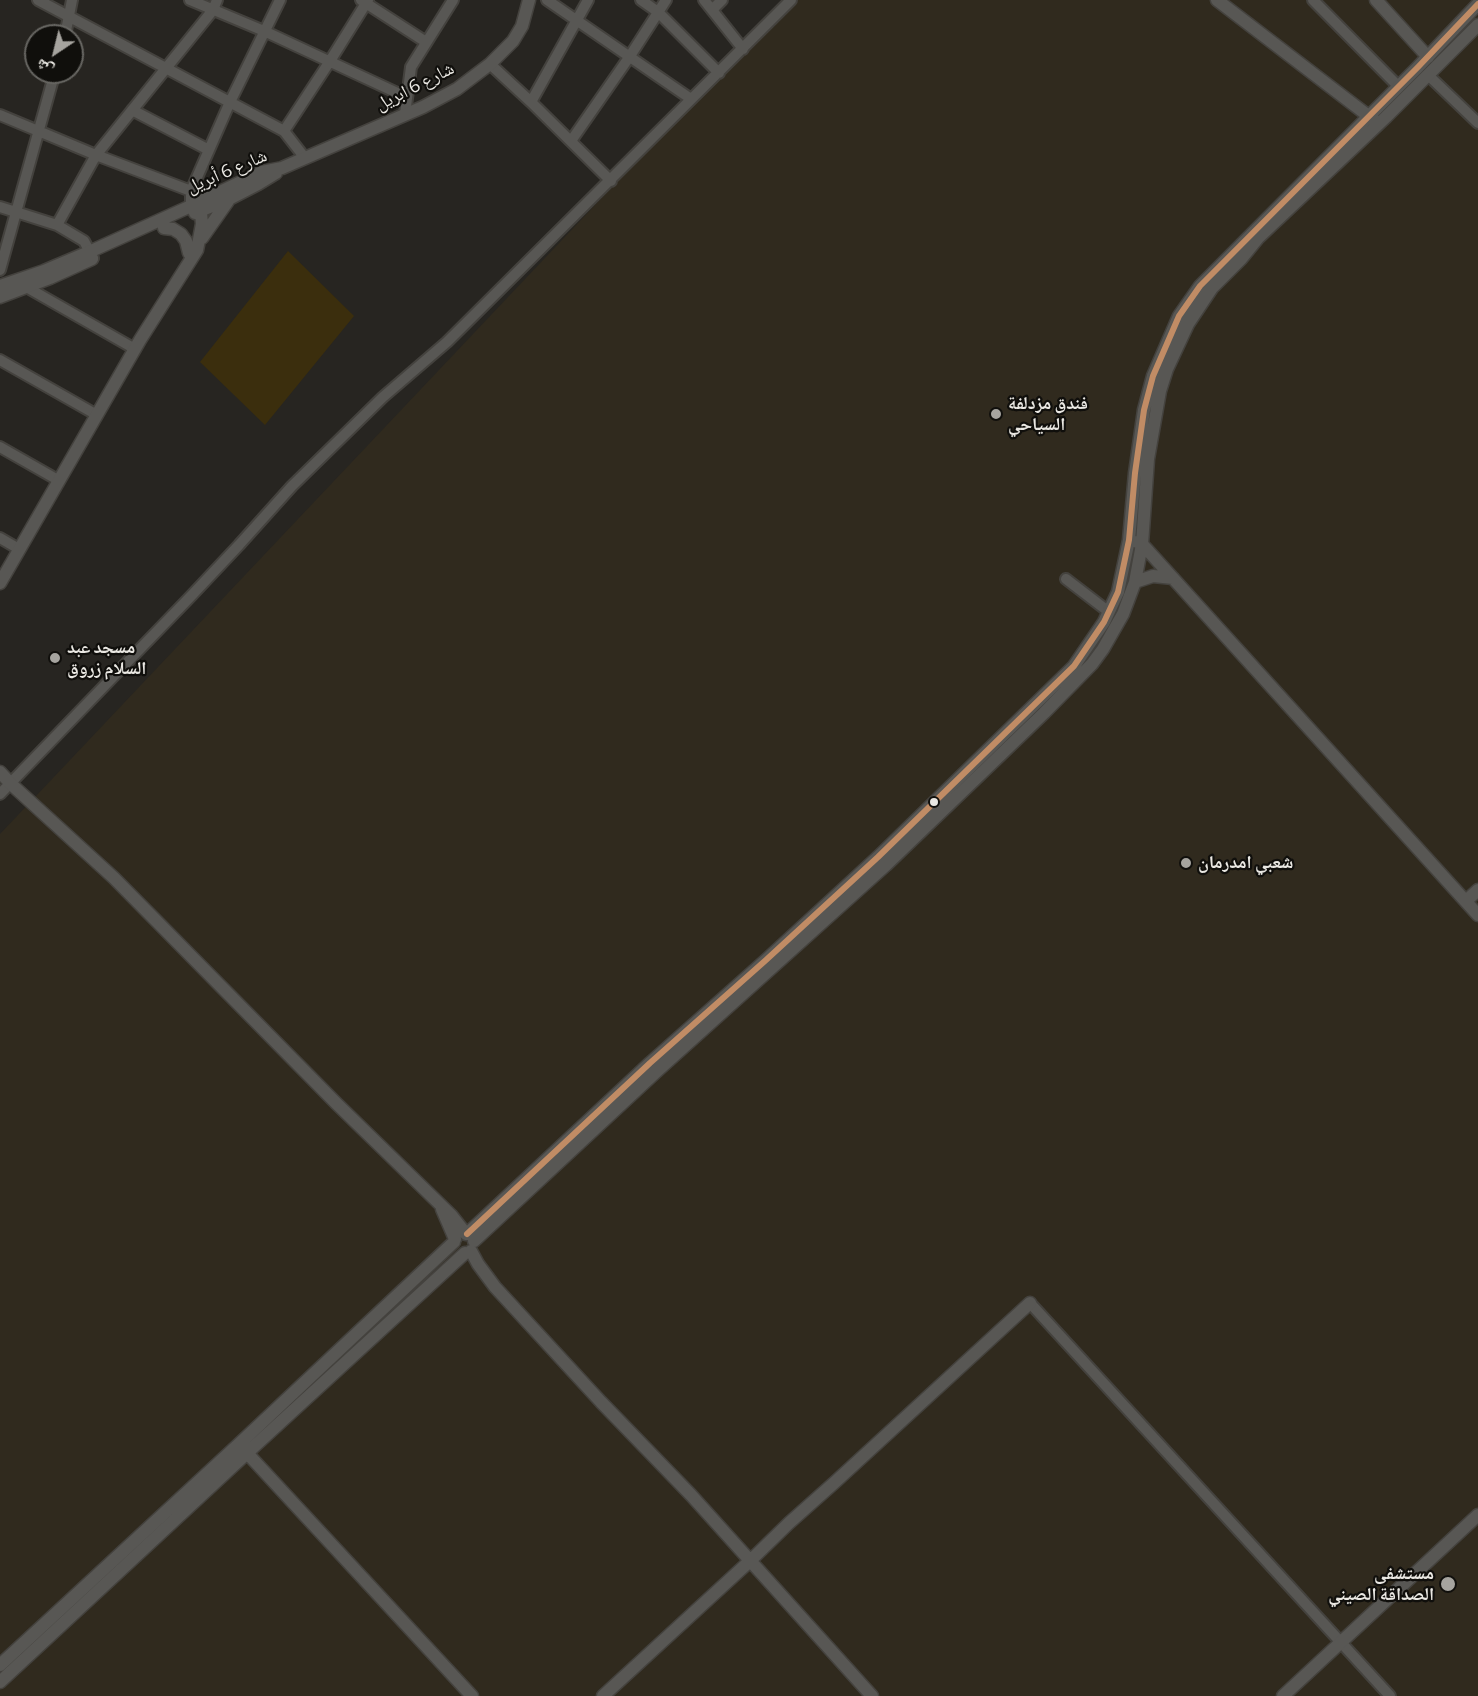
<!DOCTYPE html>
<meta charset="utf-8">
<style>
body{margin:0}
#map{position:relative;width:1478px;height:1696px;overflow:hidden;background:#272521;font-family:Bitter,"Noto Naskh Arabic",serif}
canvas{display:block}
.north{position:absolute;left:24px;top:24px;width:60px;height:60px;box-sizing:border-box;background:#100f0c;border:2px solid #676662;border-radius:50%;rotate:215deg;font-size:16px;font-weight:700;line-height:24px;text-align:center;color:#eae8e3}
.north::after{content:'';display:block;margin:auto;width:21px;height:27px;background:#a6a49f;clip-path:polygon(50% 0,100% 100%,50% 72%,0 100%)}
</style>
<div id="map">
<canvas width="1478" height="1696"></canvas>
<div class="north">ش</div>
</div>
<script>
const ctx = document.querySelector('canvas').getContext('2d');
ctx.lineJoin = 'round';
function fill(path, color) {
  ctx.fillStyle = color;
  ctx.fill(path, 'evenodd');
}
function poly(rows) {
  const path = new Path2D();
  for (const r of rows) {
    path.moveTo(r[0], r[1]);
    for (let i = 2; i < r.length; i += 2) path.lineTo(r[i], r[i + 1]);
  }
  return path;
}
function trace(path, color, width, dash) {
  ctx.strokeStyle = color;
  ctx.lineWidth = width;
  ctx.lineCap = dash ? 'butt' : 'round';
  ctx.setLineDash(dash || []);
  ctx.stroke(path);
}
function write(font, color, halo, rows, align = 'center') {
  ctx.font = font + ' Bitter,"Noto Naskh Arabic",serif';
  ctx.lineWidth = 4.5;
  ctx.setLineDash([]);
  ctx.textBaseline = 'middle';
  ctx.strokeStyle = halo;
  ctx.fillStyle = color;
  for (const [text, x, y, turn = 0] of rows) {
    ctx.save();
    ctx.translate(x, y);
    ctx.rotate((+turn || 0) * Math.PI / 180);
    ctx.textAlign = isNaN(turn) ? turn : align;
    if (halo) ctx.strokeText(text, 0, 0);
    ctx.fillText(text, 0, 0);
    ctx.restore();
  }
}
fill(poly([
 [789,0,1478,0,1478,1696,0,1696,0,834]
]), '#302a1e');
fill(poly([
 [288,251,354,316,265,425,200,362]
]), '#3b2e0d');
const minor = poly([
 [38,0,284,131,305,158],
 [190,0,264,31,406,97],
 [361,0,426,42],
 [547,0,691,99],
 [641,0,658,12,719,73],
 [704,0,743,49],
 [1313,0,1399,87],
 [712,10,722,0],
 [65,36,72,0],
 [490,64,531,102,611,181],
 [1428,75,1478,123],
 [531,102,588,0],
 [132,110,209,150],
 [405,114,411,67,453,0],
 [0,115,96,155,191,191],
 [284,131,330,61,368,0],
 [571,141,630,56,666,0],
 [191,206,191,191,230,102,280,0],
 [0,207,57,225,84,241,93,258],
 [57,225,96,155,213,10,217,0],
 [0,270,55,72],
 [28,288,135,349],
 [0,360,97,415],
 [0,447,58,480],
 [0,538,19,549],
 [1066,579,1109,612],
 [0,794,192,595,239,545,292,486,383,397,447,342,791,0],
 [1030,1303,1390,1696]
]);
const tertiary = poly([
 [1217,0,1375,121],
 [1376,0,1428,57],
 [195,213,229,199,258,184,276,173],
 [164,228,173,229,181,234,186,241,189,253],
 [202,238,228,201],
 [0,286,44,271,89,252,191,206,262,172,282,168,423,107,457,89,490,64,513,41,522,26,529,0],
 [0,297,50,278,92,259],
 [1137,542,1142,544,1478,915],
 [1135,582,1153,576,1173,578],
 [0,583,140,340,197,250,202,224,200,202],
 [0,772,11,784,114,878,336,1103,451,1215,466,1234],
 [1466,901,1478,890],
 [442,1209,455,1239],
 [467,1234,650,1063,766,960,878,857,1074,666,1104,622,1118,592,1129,540,1135,473,1144,410,1153,376,1179,316,1200,286,1418,67,1478,4],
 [474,1241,657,1071,886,865,1044,713,1092,664,1103,649,1123,614,1135,582,1142,544,1148,459,1160,391,1167,369,1188,324,1212,288,1241,259,1258,238,1386,117,1478,25],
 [471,1251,478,1264,495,1287,601,1402,691,1495,872,1696],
 [247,1453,472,1696],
 [0,1665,239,1444,454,1242],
 [0,1682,247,1453,465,1253],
 [603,1696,751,1560,789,1523,834,1483,1030,1303],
 [1283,1696,1478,1515]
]);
trace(minor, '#44423e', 14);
trace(tertiary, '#44423e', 15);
trace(minor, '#585754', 10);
trace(tertiary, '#585754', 12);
trace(poly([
 [467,1234,650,1063,766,960,878,857,1074,666,1104,622,1118,592,1129,540,1135,473,1144,410,1153,376,1179,316,1200,286,1418,67,1478,4]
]), '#c18c65', 6);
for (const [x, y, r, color] of [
 [996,414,6,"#a6a49f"],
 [55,658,6,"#a6a49f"],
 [934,802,5,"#eae8e3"],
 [1186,863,6,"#a6a49f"],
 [1448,1584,8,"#a6a49f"]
]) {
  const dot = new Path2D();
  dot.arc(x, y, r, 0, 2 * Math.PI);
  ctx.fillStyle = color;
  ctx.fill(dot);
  trace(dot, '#100f0c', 2);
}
write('18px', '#eae8e3', '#100f0c', [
 ["شارع 6 ابريل",415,87,-27],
 ["شارع 6 أبريل",227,172,-23]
]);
write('bold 18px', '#eae8e3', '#100f0c', [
 ["فندق مزدلفة",1008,404],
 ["السياحي",1008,425],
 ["مسجد عبد",67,648],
 ["السلام زروق",67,669],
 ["شعبي امدرمان",1198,863],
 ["مستشفى",1434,1574,"right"],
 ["الصداقة الصيني",1434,1595,"right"]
], 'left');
</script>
